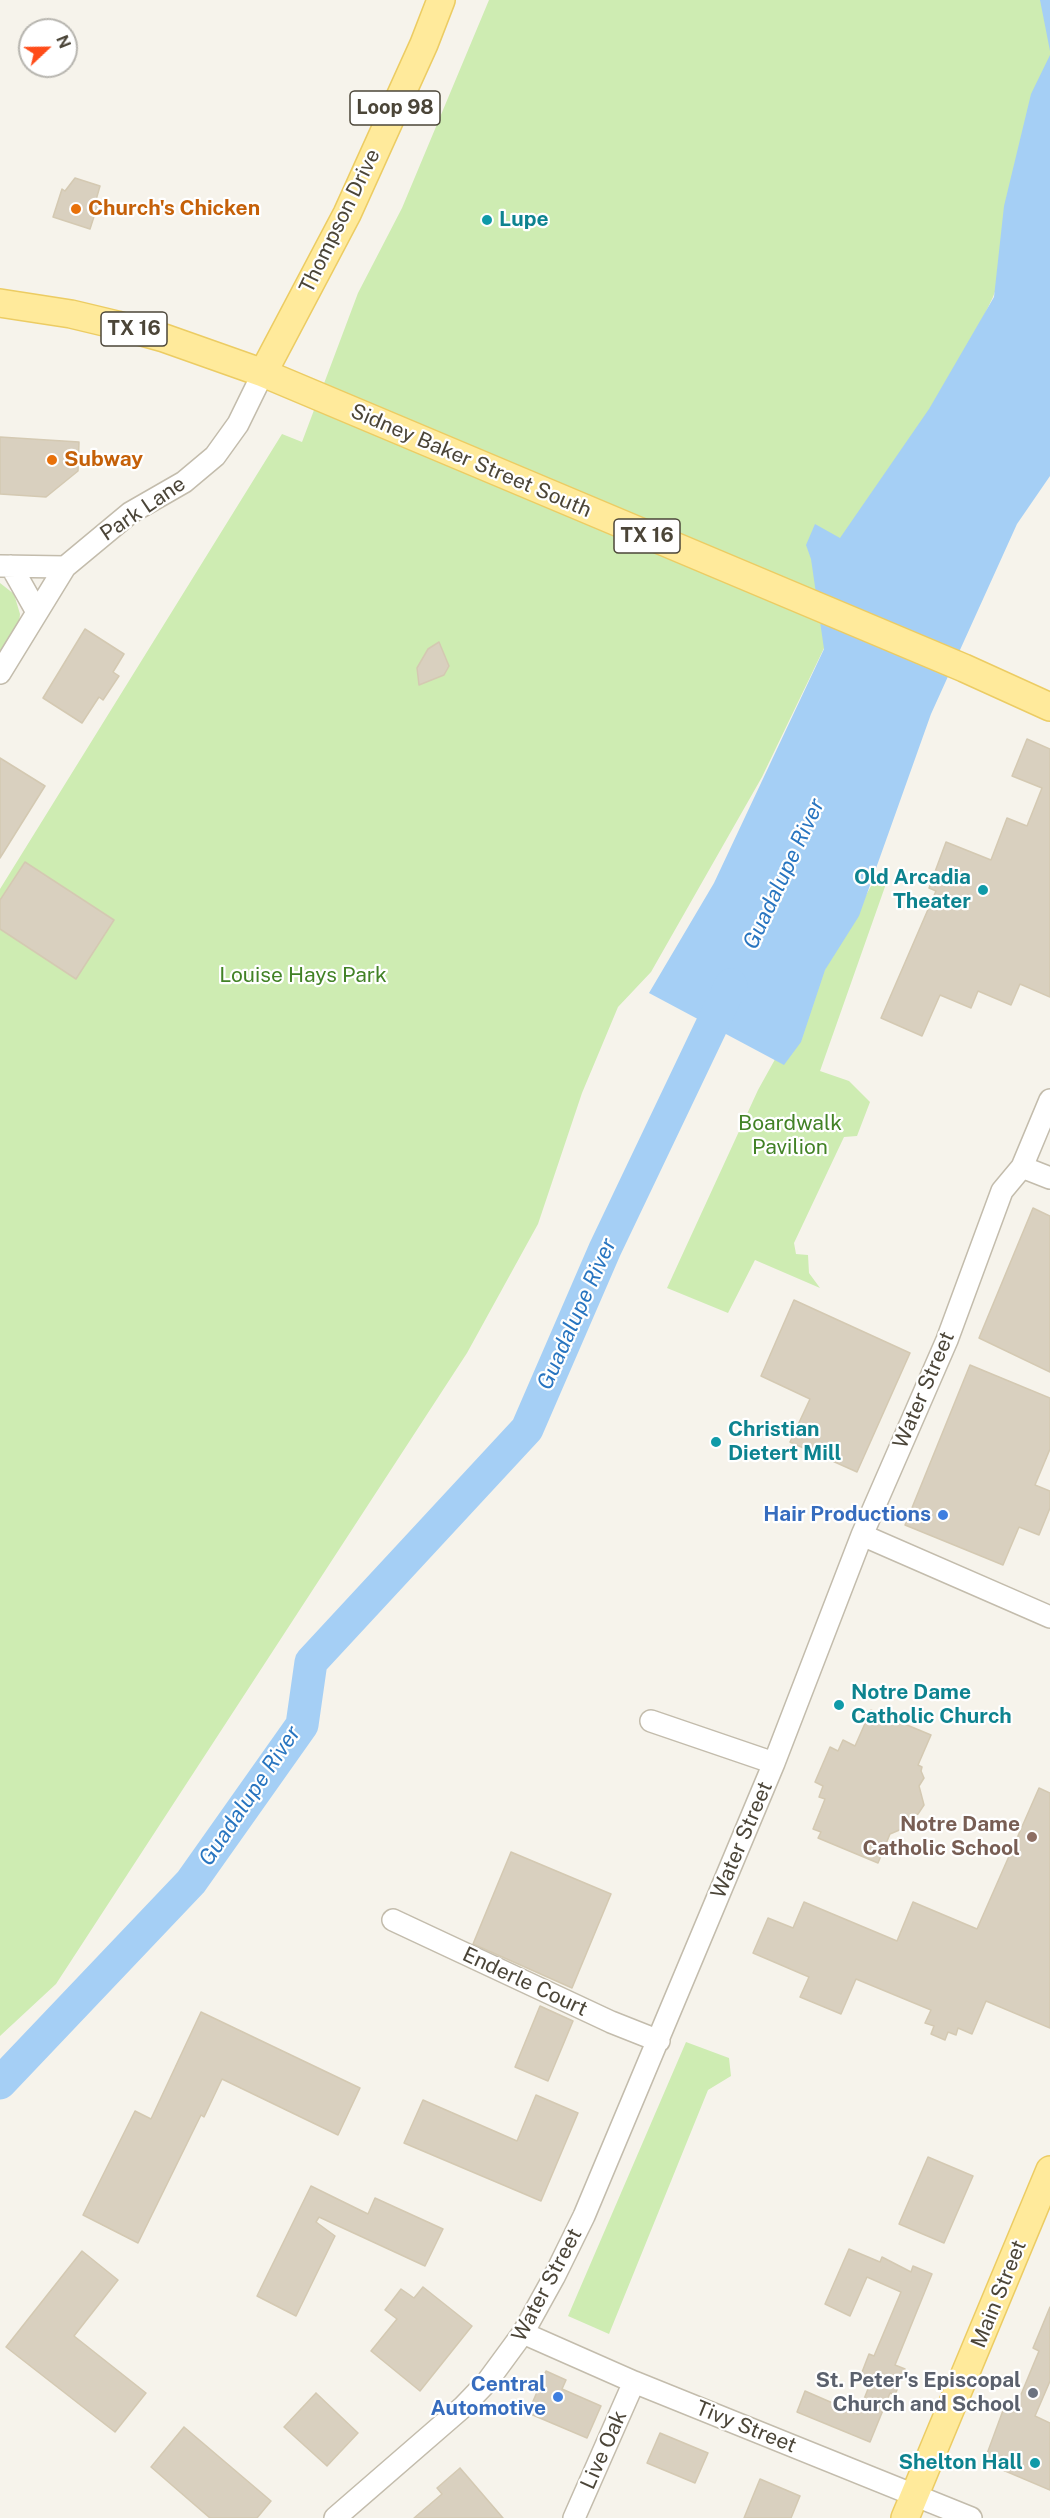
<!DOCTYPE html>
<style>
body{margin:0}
#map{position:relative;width:1050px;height:2518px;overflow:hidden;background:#f6f3eb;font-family:"Public Sans",sans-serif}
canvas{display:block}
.north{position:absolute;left:18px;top:18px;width:60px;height:60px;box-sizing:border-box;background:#fff;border:2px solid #b7b5af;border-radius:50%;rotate:68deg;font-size:16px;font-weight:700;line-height:24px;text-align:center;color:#4b4538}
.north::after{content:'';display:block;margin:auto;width:21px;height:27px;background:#ff4c19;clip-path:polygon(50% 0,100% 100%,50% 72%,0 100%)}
</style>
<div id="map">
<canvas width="1050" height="2518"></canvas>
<div class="north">N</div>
</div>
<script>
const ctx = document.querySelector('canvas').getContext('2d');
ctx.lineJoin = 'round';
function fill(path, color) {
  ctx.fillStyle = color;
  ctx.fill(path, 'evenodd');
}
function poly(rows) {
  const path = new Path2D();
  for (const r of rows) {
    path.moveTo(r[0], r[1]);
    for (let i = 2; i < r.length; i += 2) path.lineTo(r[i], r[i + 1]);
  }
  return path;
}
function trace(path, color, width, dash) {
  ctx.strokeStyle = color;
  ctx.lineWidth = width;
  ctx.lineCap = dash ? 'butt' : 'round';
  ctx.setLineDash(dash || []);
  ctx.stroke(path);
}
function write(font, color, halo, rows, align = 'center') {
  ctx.font = font + ' "Public Sans",sans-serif';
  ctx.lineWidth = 4.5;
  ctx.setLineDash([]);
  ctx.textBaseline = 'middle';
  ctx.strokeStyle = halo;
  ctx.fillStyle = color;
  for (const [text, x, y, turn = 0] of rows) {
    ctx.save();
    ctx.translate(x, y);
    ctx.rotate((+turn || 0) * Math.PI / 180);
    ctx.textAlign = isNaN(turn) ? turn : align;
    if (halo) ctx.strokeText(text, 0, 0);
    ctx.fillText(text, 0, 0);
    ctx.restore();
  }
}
fill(poly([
 [489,0,1050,0,1050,143,993,297,762,777,651,972,618,1007,582,1093,538,1224,467,1353,56,1984,0,2036,0,889,282,434,302,442,358,293,402,208],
 [0,583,14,594,20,614,19,624,0,654],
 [876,877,887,881,820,1071,849,1081,870,1102,857,1136,844,1137,794,1243,796,1254,808,1255,809,1273,820,1288,755,1260,728,1313,667,1288,758,1090],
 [686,2042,729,2058,731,2076,708,2090,609,2334,568,2316]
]), '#ceecb2');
fill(poly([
 [1040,0,1050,0,1050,51],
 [1050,55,1050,476,1017,524,931,714,859,916,825,970,801,1042,784,1065,649,993,714,883,824,649,811,559,806,545,815,524,840,538,929,409,994,297,1004,206,1031,94]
]), '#a5cff5');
trace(poly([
 [0,2083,191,1882,302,1725,311,1662,527,1429,605,1249,731,985]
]), '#a5cff5', 33);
const building = poly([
 [75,178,100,186,96,200,99,201,90,229,53,217,62,189,65,191,75,178],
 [0,437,79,442,78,471,46,497,0,494,0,437],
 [85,629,124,654,113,672,119,676,103,700,99,697,82,723,43,698,85,629],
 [439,642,449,666,444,675,419,685,417,668,428,649,439,642],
 [1027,739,1050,749,1050,997,1020,984,1011,1005,978,991,971,1008,940,995,922,1036,881,1018,936,891,929,888,946,842,991,860,1007,818,1027,826,1042,788,1012,776,1027,739],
 [0,758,45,786,0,858,0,758],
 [25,862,114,920,76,979,0,929,0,900,25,862],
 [1033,1208,1050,1216,1050,1372,979,1338,1033,1208],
 [794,1300,910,1353,857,1472,790,1442,810,1399,761,1376,794,1300],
 [970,1365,1050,1398,1050,1449,1035,1485,1050,1491,1050,1508,1039,1535,1019,1527,1003,1565,905,1525,970,1365],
 [871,1710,931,1735,918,1765,922,1767,921,1771,924,1778,919,1786,924,1805,918,1814,904,1819,904,1828,890,1834,878,1863,818,1838,821,1832,813,1829,825,1799,819,1797,823,1786,815,1782,830,1747,838,1751,843,1740,855,1746,871,1710],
 [1039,1788,1050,1793,1050,2028,986,2001,972,2034,958,2028,956,2035,948,2032,945,2040,931,2034,934,2026,925,2023,931,2010,856,1979,841,2014,800,1997,809,1977,753,1953,768,1918,793,1928,804,1902,897,1941,913,1902,977,1929,1039,1788],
 [511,1852,611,1894,572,1988,473,1944,511,1852],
 [540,2006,573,2021,548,2081,515,2067,540,2006],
 [201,2012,360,2088,338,2135,222,2079,204,2117,201,2115,138,2243,83,2215,135,2111,151,2119,201,2012],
 [536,2095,578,2113,541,2201,404,2143,423,2100,517,2141,536,2095],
 [928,2157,973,2176,944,2243,899,2224,928,2157],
 [311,2186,368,2214,375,2198,443,2229,425,2266,319,2217,316,2222,335,2236,296,2316,257,2296,311,2186],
 [849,2249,880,2262,882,2257,911,2272,913,2266,932,2274,895,2365,905,2369,895,2395,890,2393,870,2442,797,2412,805,2391,858,2414,870,2384,859,2380,869,2354,874,2356,901,2292,867,2277,850,2316,825,2304,849,2249],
 [82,2251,118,2280,74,2336,146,2393,115,2432,6,2347,82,2251],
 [423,2287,472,2326,420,2391,371,2351,397,2319,385,2310,401,2289,414,2298,423,2287],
 [1050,2307,1050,2381,1035,2416,1050,2423,1050,2490,984,2462,1005,2405,1015,2409,1039,2351,1033,2348,1050,2307],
 [546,2371,566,2380,562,2389,601,2406,587,2438,528,2413,546,2371],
 [316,2393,358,2433,327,2466,284,2427,316,2393],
 [184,2427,271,2501,257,2518,210,2518,151,2467,184,2427],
 [660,2433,708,2453,695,2483,647,2463,660,2433],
 [460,2468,503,2518,414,2518,442,2494,437,2488,460,2468],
 [760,2479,800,2496,791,2518,744,2518,760,2479]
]);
fill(building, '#d9d0bf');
trace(building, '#d4c9b2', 1.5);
const minor = poly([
 [0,566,65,567],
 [11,566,37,612],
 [0,673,65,567,130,513,184,482,215,456,238,424,263,373],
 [1022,1167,1050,1178],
 [862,1535,1050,1617],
 [651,1721,774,1763],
 [393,1920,611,2022,659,2041],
 [523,2333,634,2382,971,2518],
 [335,2518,463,2407,487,2382,523,2333,554,2277,584,2216,774,1763,862,1535,947,1340,1002,1191,1022,1167,1050,1100],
 [574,2518,634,2382]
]);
const major = poly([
 [0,303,71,314,117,325,164,338,263,373,964,668,1050,707],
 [263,373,347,214,424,44,441,0],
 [905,2518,1050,2170]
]);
trace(minor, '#c3bcac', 24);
trace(major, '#eccc63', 30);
trace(minor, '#fff', 21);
trace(major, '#ffea9b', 27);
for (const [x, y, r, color] of [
 [76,209,6,"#e8710a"],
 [487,220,6,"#0f9aa8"],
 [52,460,6,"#e8710a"],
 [983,890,6,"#0f9aa8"],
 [716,1442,6,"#0f9aa8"],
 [943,1515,6,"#3f7fe0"],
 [839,1705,6,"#0f9aa8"],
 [1032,1837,6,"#8d6e63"],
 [1033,2393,6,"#6b7280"],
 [558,2397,6,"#3f7fe0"],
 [1035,2463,6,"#0f9aa8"]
]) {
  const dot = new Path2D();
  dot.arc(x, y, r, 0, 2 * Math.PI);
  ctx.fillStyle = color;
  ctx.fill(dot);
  trace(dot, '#fff', 2);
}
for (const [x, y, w] of [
 [395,108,90],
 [134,329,66],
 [647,536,66]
]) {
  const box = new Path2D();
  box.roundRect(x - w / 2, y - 17, w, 34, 4.5);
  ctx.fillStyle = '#fff';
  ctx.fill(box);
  trace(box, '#4b4538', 1.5);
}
write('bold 20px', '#4b4538', null, [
 ["Loop 98",395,108],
 ["TX 16",134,329],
 ["TX 16",647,536]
]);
write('bold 21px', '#c56008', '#fff', [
 ["Church's Chicken",88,209],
 ["Subway",64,460]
], 'left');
write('bold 21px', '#0d838f', '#fff', [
 ["Lupe",499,220],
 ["Old Arcadia",971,878,"right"],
 ["Theater",971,902,"right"],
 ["Christian",728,1430],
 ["Dietert Mill",728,1454],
 ["Notre Dame",851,1693],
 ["Catholic Church",851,1717],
 ["Shelton Hall",1023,2463,"right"]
], 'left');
write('21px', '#4b4538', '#fff', [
 ["Thompson Drive",340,221,-64],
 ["Sidney Baker Street South",471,461,23],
 ["Park Lane",143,509,-34],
 ["Water Street",924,1390,-67],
 ["Water Street",742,1840,-67],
 ["Enderle Court",525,1982,25],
 ["Water Street",547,2285,-62],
 ["Main Street",999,2294,-68],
 ["Tivy Street",746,2427,22],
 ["Live Oak",604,2450,-66]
]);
write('21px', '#428226', '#fff', [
 ["Louise Hays Park",303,976],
 ["Boardwalk",790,1124],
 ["Pavilion",790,1148]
]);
write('bold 21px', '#366cbe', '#fff', [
 ["Hair Productions",931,1515],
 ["Central",546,2385],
 ["Automotive",546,2409]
], 'right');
write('bold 21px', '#785e54', '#fff', [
 ["Notre Dame",1020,1825],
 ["Catholic School",1020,1849]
], 'right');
write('bold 21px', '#5b616d', '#fff', [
 ["St. Peter's Episcopal",1021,2381],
 ["Church and School",1021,2405]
], 'right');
write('italic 22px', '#2875c0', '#fff', [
 ["Guadalupe River",784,874,-65],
 ["Guadalupe River",577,1314,-66],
 ["Guadalupe River",250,1796,-56]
]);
</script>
